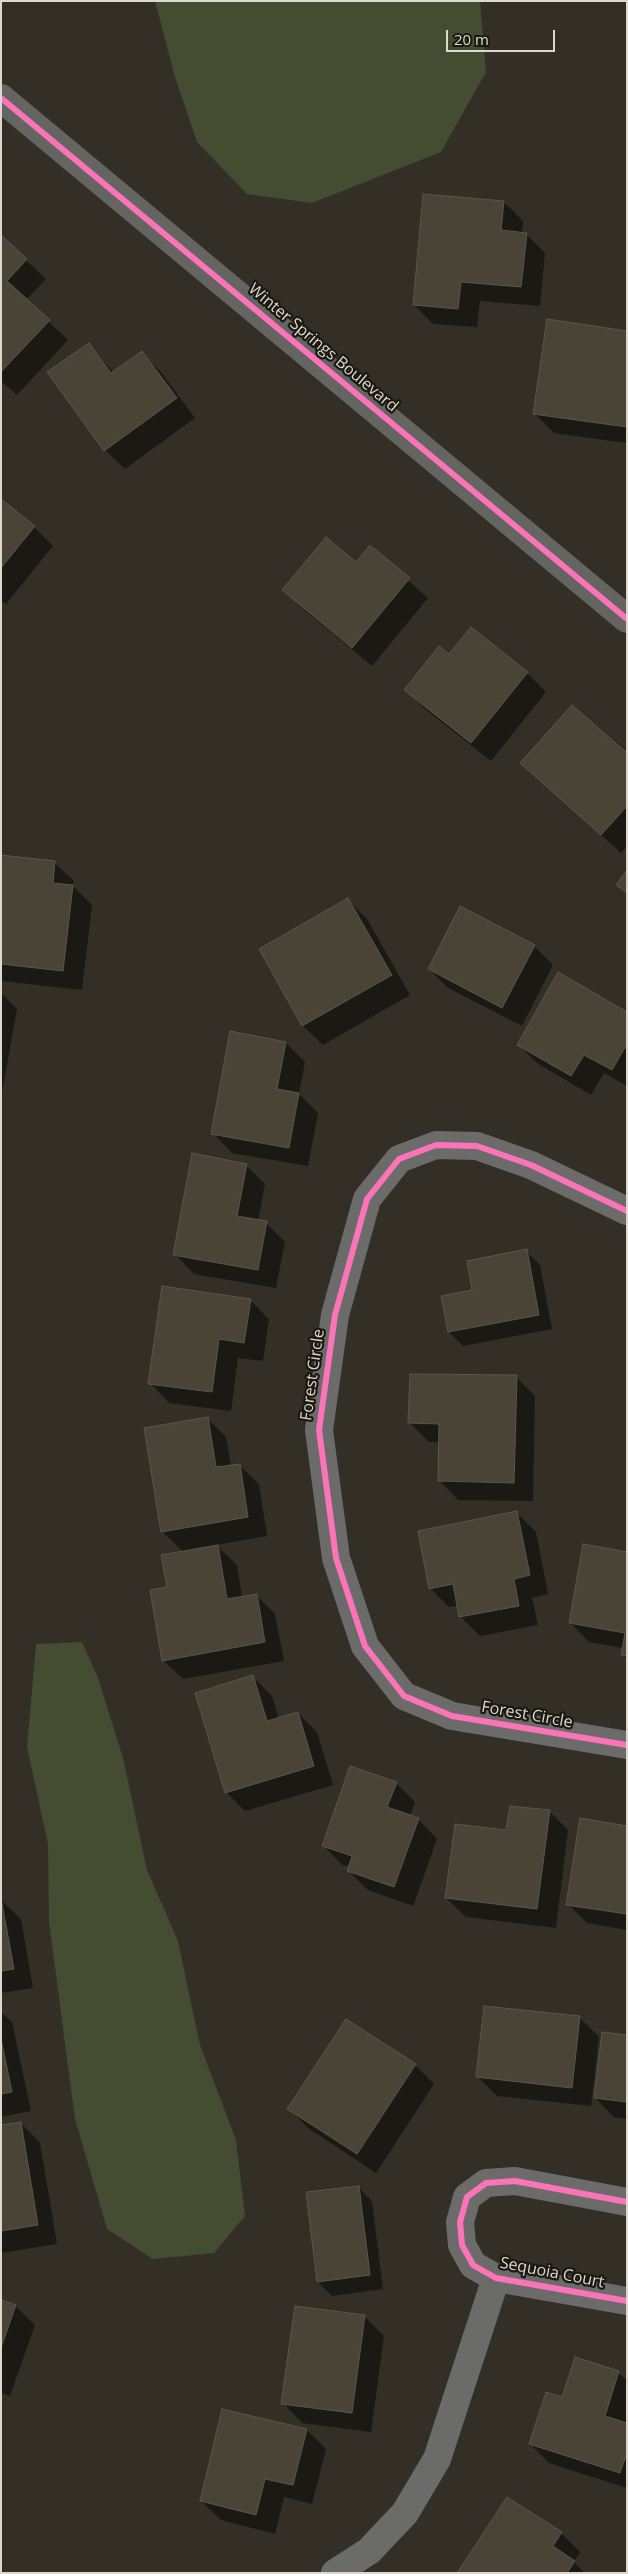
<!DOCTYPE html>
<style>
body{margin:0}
#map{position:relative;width:628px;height:2574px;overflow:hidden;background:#332f26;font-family:"Open Sans",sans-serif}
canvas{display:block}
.frame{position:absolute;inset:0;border:2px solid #ddd8cf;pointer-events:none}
.scale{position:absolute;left:446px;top:30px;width:109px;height:22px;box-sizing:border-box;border:2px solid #ddd8cf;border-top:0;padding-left:6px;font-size:15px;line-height:18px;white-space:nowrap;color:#ddd8cf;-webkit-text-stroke:4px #1c1912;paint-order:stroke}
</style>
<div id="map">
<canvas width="628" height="2574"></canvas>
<div class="frame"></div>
<div class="scale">20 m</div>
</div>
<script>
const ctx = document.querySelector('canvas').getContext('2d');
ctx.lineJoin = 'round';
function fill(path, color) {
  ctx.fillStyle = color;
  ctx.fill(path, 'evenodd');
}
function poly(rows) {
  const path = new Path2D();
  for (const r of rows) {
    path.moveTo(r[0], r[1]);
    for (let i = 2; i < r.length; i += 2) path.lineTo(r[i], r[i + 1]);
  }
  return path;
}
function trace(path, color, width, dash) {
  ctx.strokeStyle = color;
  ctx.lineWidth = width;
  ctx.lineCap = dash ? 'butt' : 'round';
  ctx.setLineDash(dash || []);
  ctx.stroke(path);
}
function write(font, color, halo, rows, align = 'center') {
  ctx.font = font + ' "Open Sans",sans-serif';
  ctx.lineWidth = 4.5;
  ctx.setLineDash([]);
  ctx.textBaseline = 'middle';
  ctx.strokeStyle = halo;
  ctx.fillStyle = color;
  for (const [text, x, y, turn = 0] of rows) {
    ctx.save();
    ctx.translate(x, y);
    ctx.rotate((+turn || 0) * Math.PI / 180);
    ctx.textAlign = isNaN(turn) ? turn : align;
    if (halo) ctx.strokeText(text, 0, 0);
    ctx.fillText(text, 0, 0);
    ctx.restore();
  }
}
fill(poly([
 [155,1,480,1,486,72,441,152,312,203,247,194,197,142,175,77],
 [82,1642,98,1678,123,1758,147,1870,178,1941,200,2045,236,2140,245,2216,214,2253,153,2259,107,2229,75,2119,49,1922,48,1844,27,1747,36,1644]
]), '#444c32');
fill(poly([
 [504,202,523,221,522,234,526,234,545,253,540,306,480,301,477,327,433,324,414,305],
 [1,237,46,279,26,300,68,340,17,395,1,381],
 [627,332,627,443,554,433,535,414],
 [88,344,114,373,142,353,161,372,195,418,125,469,105,450,49,373],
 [1,501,34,527,53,546,6,604,1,601],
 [370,547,428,598,372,666,303,609,284,589,356,563],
 [449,656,527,673,546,692,491,761,425,709,406,690],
 [627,755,627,846,621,853,522,763],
 [1,856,54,862,74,881,73,886,92,905,82,990,1,981],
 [348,900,367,919,410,995,323,1045,303,1026,260,950],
 [534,946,553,965,522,1026,448,988,429,969],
 [1,993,17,1009,2,1093,1,1093],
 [627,1013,627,1086,604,1073,591,1095,537,1063,518,1044],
 [286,1043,305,1062,299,1094,318,1113,308,1166,232,1153,213,1133],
 [246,1165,265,1184,258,1221,266,1223,285,1242,276,1288,194,1274,175,1254],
 [526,1251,540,1265,552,1329,463,1346,449,1332],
 [250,1300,269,1319,263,1361,238,1358,231,1411,169,1403,150,1383],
 [516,1377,535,1396,533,1501,458,1500,439,1480,440,1442,429,1442,410,1423],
 [207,1418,226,1437,231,1466,239,1465,259,1484,267,1536,216,1545,237,1565,242,1597,256,1595,275,1614,284,1661,183,1679,163,1660,168,1588,183,1552,162,1531],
 [517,1513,536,1532,548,1594,532,1598,538,1625,480,1636,461,1617,458,1606,449,1607,430,1588],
 [627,1553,627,1659,622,1654,623,1648,589,1642,570,1622],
 [253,1677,272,1696,279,1719,298,1713,317,1732,333,1785,245,1811,226,1792],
 [396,1783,415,1802,410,1816,418,1819,437,1839,413,1906,368,1890,348,1871,350,1867,342,1865,323,1845],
 [549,1811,568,1830,556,1928,466,1917,446,1898,507,1832],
 [627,1827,627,1930,587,1923,568,1904],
 [1,1900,21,1919,33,1988,1,1993],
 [1,2012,12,2022,31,2111,1,2117],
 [579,2017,599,2037,591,2106,497,2096,477,2076],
 [627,2036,627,2119,614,2117,595,2098],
 [415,2065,434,2084,376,2173,308,2128,289,2109],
 [21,2123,40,2143,57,2244,1,2253,1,2127],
 [358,2187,372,2201,383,2289,332,2296,318,2282],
 [1,2301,15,2306,35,2325,10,2396,1,2393],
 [365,2317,384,2336,371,2432,302,2423,283,2403],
 [618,2372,627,2381,627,2488,549,2463,530,2444,563,2398],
 [307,2430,326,2449,312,2504,284,2497,275,2534,221,2520,201,2501],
 [508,2498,561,2533,580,2552,574,2562,585,2573,459,2573]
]), '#0007');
const building = poly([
 [423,194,504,201,501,230,527,233,521,287,461,282,458,309,413,305,423,194],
 [1,235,27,259,7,281,50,320,1,372,1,235],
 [547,319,627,331,627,427,533,414,547,319],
 [89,343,111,373,142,351,177,398,104,451,47,372,89,343],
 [1,499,35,526,1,568,1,499],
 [326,537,356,562,370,545,410,578,352,648,282,590,326,537],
 [471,627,528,672,471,743,404,690,439,646,449,654,471,627],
 [572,705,627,753,627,806,601,835,520,763,572,705],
 [1,855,55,861,53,883,73,885,63,971,1,964,1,855],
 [627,870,627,893,616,885,627,870],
 [348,898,392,975,302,1026,259,949,348,898],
 [460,906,535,945,502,1008,428,969,460,906],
 [558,972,627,1012,627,1044,612,1070,584,1055,571,1076,517,1045,558,972],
 [230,1031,286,1042,277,1089,299,1093,289,1148,211,1134,230,1031],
 [192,1153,247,1164,237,1216,267,1221,258,1270,173,1255,192,1153],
 [527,1249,539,1315,448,1332,441,1296,472,1290,467,1261,527,1249],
 [162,1286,251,1299,244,1343,219,1339,212,1392,148,1384,162,1286],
 [410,1374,517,1375,514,1483,438,1481,439,1424,408,1423,410,1374],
 [208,1417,216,1467,240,1464,248,1517,161,1532,144,1428,208,1417],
 [517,1511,530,1575,514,1579,519,1606,459,1617,453,1584,429,1589,418,1531,517,1511],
 [583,1544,627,1552,627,1656,621,1655,625,1633,569,1623,583,1544],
 [218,1545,227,1599,257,1594,265,1642,162,1661,150,1590,167,1587,161,1555,218,1545],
 [253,1675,267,1721,298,1712,314,1766,225,1793,195,1693,253,1675],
 [350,1766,397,1782,387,1807,419,1818,394,1887,347,1871,352,1856,322,1846,350,1766],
 [510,1806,550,1810,537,1909,445,1898,455,1824,506,1830,510,1806],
 [580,1818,627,1826,627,1914,566,1905,580,1818],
 [1,1898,14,1969,1,1971,1,1898],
 [484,2006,580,2016,572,2088,476,2077,484,2006],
 [346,2019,416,2064,357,2154,287,2109,346,2019],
 [602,2032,627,2035,627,2102,594,2098,602,2032],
 [1,2039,12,2092,1,2094,1,2039],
 [21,2122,38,2225,1,2231,1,2125,21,2122],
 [359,2186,370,2275,317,2282,306,2192,359,2186],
 [1,2300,16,2305,1,2348,1,2300],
 [295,2306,365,2315,352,2413,281,2404,295,2306],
 [575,2357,619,2371,605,2416,627,2423,627,2453,620,2473,529,2444,546,2392,562,2397,575,2357],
 [222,2409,307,2429,293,2485,265,2479,256,2515,200,2501,222,2409],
 [507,2497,562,2532,553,2546,575,2561,567,2573,457,2573,507,2497]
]);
fill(building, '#494435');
trace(building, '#5a564f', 1);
trace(poly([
 [627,1211,531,1165,477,1146,436,1145,399,1159,367,1199,335,1315,319,1430,336,1558,365,1646,404,1696,452,1716,627,1745],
 [627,2202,515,2181,486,2183,467,2197,460,2222,462,2245,473,2265,496,2278,627,2301],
 [335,2573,369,2551,405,2513,437,2459,496,2278]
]), '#6b6c6a', 28);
trace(poly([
 [1,98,627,619]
]), '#646561', 28);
trace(poly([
 [1,98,627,619],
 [627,1211,531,1165,477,1146,436,1145,399,1159,367,1199,335,1315,319,1430,336,1558,365,1646,404,1696,452,1716,627,1745],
 [627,2202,515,2181,486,2183,467,2197,460,2222,462,2245,473,2265,496,2278,627,2301]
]), '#fb73b8', 6);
write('16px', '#ddd8cf', '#1c1912', [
 ["Winter Springs Boulevard",323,348,40],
 ["Forest Circle",313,1375,-82],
 ["Forest Circle",527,1715,10],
 ["Sequoia Court",552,2273,11]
]);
</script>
